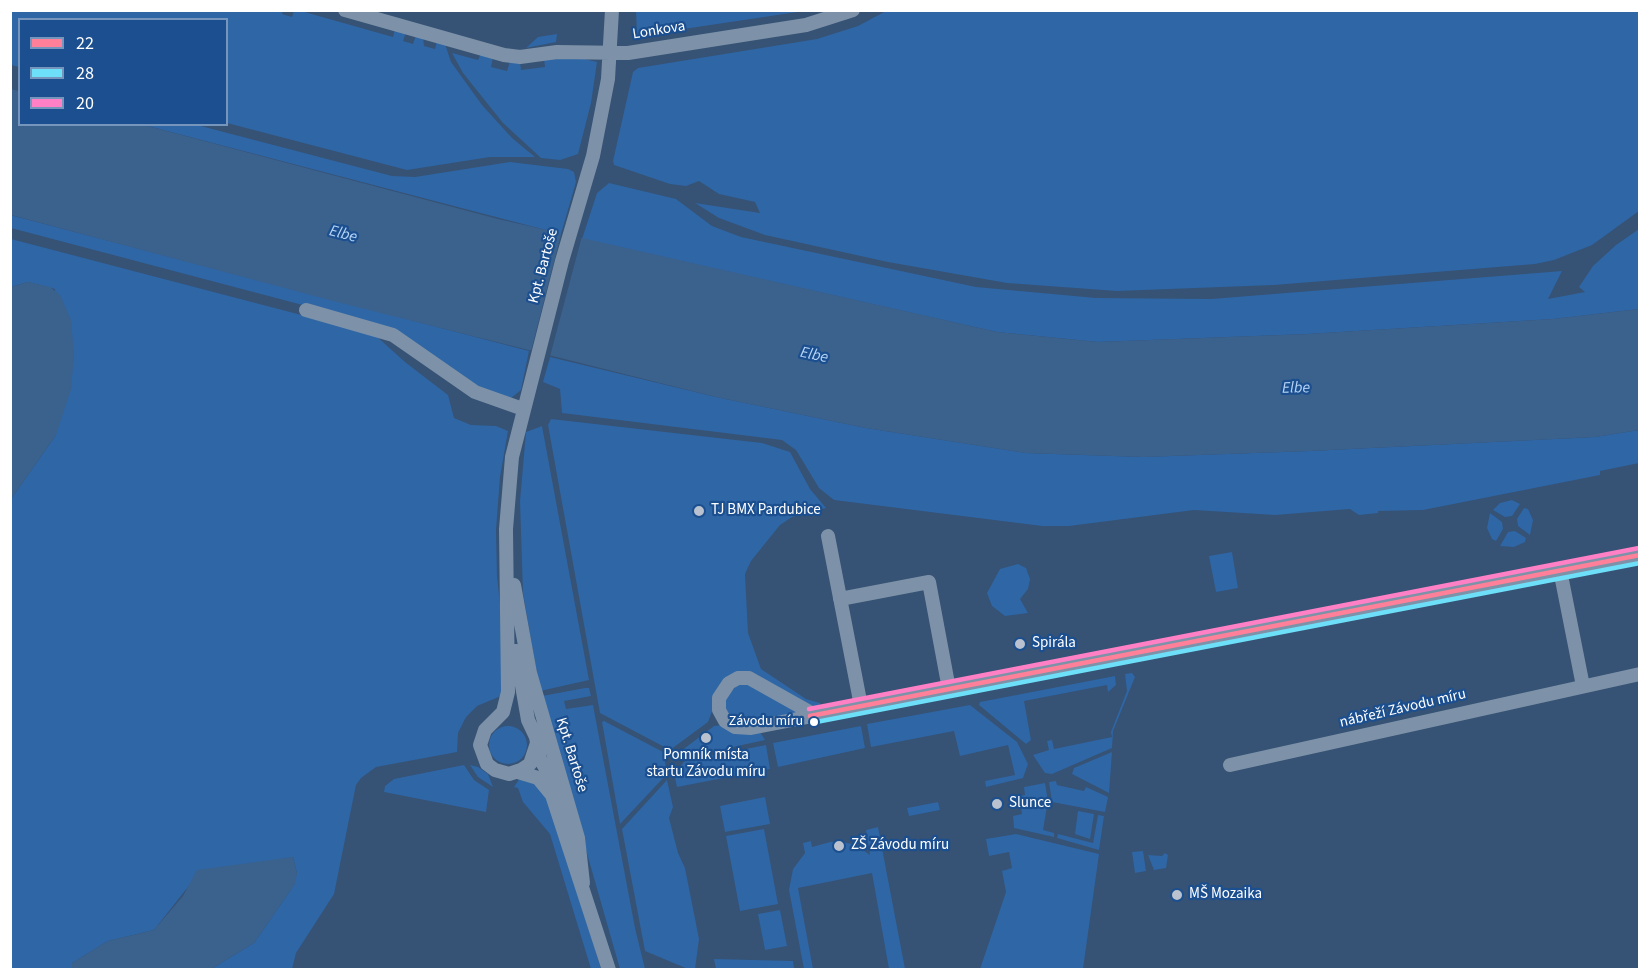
<!DOCTYPE html>
<meta charset="utf-8">
<style>
body{margin:0}
#map{position:relative;width:1650px;height:980px;overflow:hidden;background:#365274;font-family:"Source Sans 3",sans-serif}
canvas{display:block}
.frame{position:absolute;inset:0;border:12px solid #fff;pointer-events:none}
.legend{position:absolute;left:18px;top:18px;width:210px;height:108px;box-sizing:border-box;background:#1b4f8f;border:2px solid #7695bc;margin:0;padding:8px 10px;list-style:none;font-size:18px;color:#fff}
.legend li{display:flex;align-items:center;gap:12px;height:30px}
.legend b{width:30px;border:2px solid #7695bc}
</style>
<div id="map">
<canvas width="1650" height="980"></canvas>
<div class="frame"></div>
<ul class="legend">
<li><b style="height:8px;background:#ff8098"></b>22</li>
<li><b style="height:8px;background:#6ddff8"></b>28</li>
<li><b style="height:8px;background:#ff80c5"></b>20</li>
</ul>
</div>
<script>
const ctx = document.querySelector('canvas').getContext('2d');
ctx.lineJoin = 'round';
function fill(path, color) {
  ctx.fillStyle = color;
  ctx.fill(path, 'evenodd');
}
function poly(rows) {
  const path = new Path2D();
  for (const r of rows) {
    if (r.length === 3) {
      path.moveTo(r[0] + r[2], r[1]);
      path.arc(r[0], r[1], r[2], 0, 2 * Math.PI);
      continue;
    }
    path.moveTo(r[0], r[1]);
    for (let i = 2; i < r.length; i += 2) path.lineTo(r[i], r[i + 1]);
  }
  return path;
}
function trace(path, color, width, dash) {
  ctx.strokeStyle = color;
  ctx.lineWidth = width;
  ctx.lineCap = dash ? 'butt' : 'round';
  ctx.setLineDash(dash || []);
  ctx.stroke(path);
}
function write(font, color, halo, rows, align = 'center') {
  ctx.font = font + ' "Source Sans 3",sans-serif';
  ctx.lineWidth = 4.5;
  ctx.setLineDash([]);
  ctx.textBaseline = 'middle';
  ctx.strokeStyle = halo;
  ctx.fillStyle = color;
  for (const [text, x, y, turn = 0] of rows) {
    ctx.save();
    ctx.translate(x, y);
    ctx.rotate((+turn || 0) * Math.PI / 180);
    ctx.textAlign = isNaN(turn) ? turn : align;
    if (halo) ctx.strokeText(text, 0, 0);
    ctx.fillText(text, 0, 0);
    ctx.restore();
  }
}
fill(poly([
 [283,10,282,14,292,17,294,11,301,11,393,37,395,29,406,32,403,41,413,44,416,35,423,37,424,46,435,49,437,41,445,44,451,62,482,105,512,138,535,157,490,157,407,170,227,123,226,20,20,20,19,67,11,65,10,11],
 [636,11,636,10,804,11,637,36],
 [886,11,1639,11,1639,211,1592,245,1554,260,1535,264,1274,285,1117,291,1007,283,888,262,765,235,719,218,695,203,760,213,755,202,719,194,699,181,686,186,670,184,614,165,613,161,633,72,638,68,817,39,858,26],
 [557,34,556,42,526,48,538,37],
 [452,53,478,60,481,53,493,57,491,67,507,71,510,61,520,62,521,70,545,67,544,59,581,58,597,62,591,103,578,154,560,160,541,158,503,123,463,73],
 [144,125,197,125,392,176,415,177,510,162,568,169,574,172,576,182,561,234],
 [609,183,676,199,712,226,741,237,976,287,1096,298,1211,299,1562,271,1548,299,1585,292,1579,287,1593,266,1616,245,1639,229,1639,309,1553,319,1308,334,1098,342,997,332,582,239,597,193],
 [10,215,529,351,521,390,511,398,492,395,382,326,11,228],
 [11,239,374,334,405,362,448,395,454,418,471,425,496,426,508,431,500,477,496,530,497,576,502,624,503,681,501,696,477,706,466,717,458,733,457,752,376,767,361,778,356,785,334,894,296,953,292,969,211,969,254,943,290,891,297,873,293,857,195,878,154,930,108,941,72,963,72,969,11,969,11,499,56,435,55,289,28,282,11,287],
 [550,357,716,397,866,428,1026,453,1143,457,1310,451,1595,437,1639,430,1639,463,1600,471,1600,475,1423,510,1378,511,1378,513,1359,515,1350,509,1275,515,1194,510,1069,526,1042,526,834,500,819,488,796,450,782,440,562,413,560,389,543,382],
 [551,419,762,443,790,452,810,489,826,508,792,517,780,525,751,561,745,574,748,633,761,669,806,699,820,703,820,707,813,706,748,673,714,706,708,722,670,750,600,713,548,425],
 [542,426,589,680,540,691,523,593,520,501,526,432],
 [1512,500,1520,504,1512,516,1505,517,1493,510,1500,503],
 [1524,508,1528,509,1533,520,1530,535,1518,526,1517,519],
 [1490,513,1502,522,1503,529,1496,541,1492,539,1487,528],
 [1515,531,1526,538,1525,542,1514,547,1500,546,1508,532],
 [1232,552,1238,588,1216,592,1209,556],
 [1018,564,1026,568,1030,579,1028,589,1020,599,1028,613,1005,616,992,606,987,593,1000,569],
 [1132,673,1135,677,1113,731,1112,748,1052,774,1045,773,1033,755,1049,750,1047,741,1052,740,1054,749,1112,737,1111,732,1127,691,1125,674],
 [1115,676,1116,685,1108,692,1107,685,1024,701,1031,740,1026,744,979,705,980,702],
 [746,683,797,710,797,713,753,723,736,722,726,710,725,699,738,684],
 [585,688,589,688,591,696,564,701,566,709,593,705,635,928,645,969,620,969,542,696],
 [970,705,1017,742,1028,764,1023,778,986,787,985,781,1015,775,1008,745,960,756,954,731,871,747,867,724],
 [604,721,667,754,665,762,667,774,620,824,602,722],
 [722,725,742,734,760,732,765,740,692,756,677,754,714,726],
 [861,726,865,748,778,767,773,743],
 [508,745,19],
 [766,745,770,769,677,787,674,773,685,761],
 [1112,752,1109,793,1072,774,1074,768],
 [464,765,474,780,489,790,486,812,384,792,385,786,394,779],
 [470,765,478,767,488,774,493,787,478,777],
 [520,778,534,782,550,800,601,969,591,969,550,834,523,802,518,788,514,787],
 [667,780,673,807,669,818,678,853,685,868,699,939,695,969,688,969,645,951,622,829],
 [1056,781,1057,785,1084,791,1086,787,1108,797,1105,812,1052,802,1049,782],
 [1045,783,1048,801,1043,830,1054,833,1054,837,1014,828,1013,816,1022,814,1019,796,1025,795,1024,787],
 [765,797,770,824,725,832,720,806],
 [938,802,940,810,909,816,907,808],
 [1078,811,1094,814,1090,839,1075,834],
 [1098,815,1104,816,1099,850,1057,838,1058,834,1093,843],
 [878,827,905,969,889,969,872,873,798,888,813,969,804,969,789,890,793,869,805,853,803,843,811,841,812,847,830,842,843,842,856,845,870,855,866,830],
 [764,829,778,904,740,911,726,836],
 [1016,834,1099,854,1083,969,980,969,1006,892,1002,871,1012,868,1009,852,989,856,986,839],
 [1143,851,1146,871,1135,873,1132,852],
 [1165,853,1168,855,1166,868,1154,870,1148,855,1162,856],
 [780,910,787,946,765,950,758,914],
 [714,959,793,961,794,969,716,969]
]), '#2f66a5');
fill(poly([
 [11,89,19,91,20,124,144,125,498,219,997,332,1098,342,1308,334,1553,319,1639,309,1639,430,1595,437,1310,451,1143,457,1026,453,866,428,716,397,341,303,11,215],
 [28,282,50,287,60,295,71,320,74,355,71,389,56,435,11,499,11,287],
 [293,857,297,873,295,884,254,943,211,969,72,969,72,963,108,941,154,930,183,896,197,870]
]), '#3b618d');
fill(poly([
 [562,231,582,236,549,360,530,355]
]), '#365274');
trace(poly([
 [345,10,504,55,520,57,557,52,628,53,806,25,853,10],
 [306,310,393,335,475,392,523,409],
 [828,536,861,706],
 [1560,570,1583,686],
 [514,585,530,673,578,838,583,883],
 [840,599,929,582,949,689],
 [516,651,528,720,536,737,540,759,556,786],
 [815,715,749,678,738,678,729,683,719,698,719,710,725,721,735,727,751,728,1640,555],
 [537,743,530,764,521,770,509,774,495,770,487,764,480,745,485,730,503,712,508,692,506,529,512,457,562,261,593,156,608,79,612,10],
 [1230,765,1640,674],
 [518,772,538,778,552,795,609,970]
]), '#7d92a8', 14);
trace(poly([
 [810,716,1640,555]
]), '#ff8098', 4.5);
trace(poly([
 [811,723,1640,563]
]), '#6ddff8', 4.5);
trace(poly([
 [809,709,1639,548]
]), '#ff80c5', 4.5);
for (const [x, y, r, color] of [
 [699,511,6,"#b9c2ce"],
 [1020,644,6,"#b9c2ce"],
 [814,722,5,"#fff"],
 [706,738,6,"#b9c2ce"],
 [997,804,6,"#b9c2ce"],
 [839,846,6,"#b9c2ce"],
 [1177,895,6,"#b9c2ce"]
]) {
  const dot = new Path2D();
  dot.arc(x, y, r, 0, 2 * Math.PI);
  ctx.fillStyle = color;
  ctx.fill(dot);
  trace(dot, '#1b4f8f', 2);
}
write('14px', '#fff', '#1b4f8f', [
 ["Závodu míru",803,722]
], 'right');
write('15px', '#fff', '#1b4f8f', [
 ["Lonkova",659,31,-9],
 ["Kpt. Bartoše",544,266,-75],
 ["nábřeží Závodu míru",1403,709,-13],
 ["Kpt. Bartoše",571,755,73]
]);
write('15px', '#fff', '#1b4f8f', [
 ["TJ BMX Pardubice",711,511],
 ["Spirála",1032,644],
 ["Pomník místa",706,756,"center"],
 ["startu Závodu míru",706,773,"center"],
 ["Slunce",1009,804],
 ["ZŠ Závodu míru",851,846],
 ["MŠ Mozaika",1189,895]
], 'left');
write('italic 16px', '#b5d3f5', '#1b4f8f', [
 ["Elbe",343,235,15],
 ["Elbe",814,356,12],
 ["Elbe",1296,389,-1]
]);
</script>
